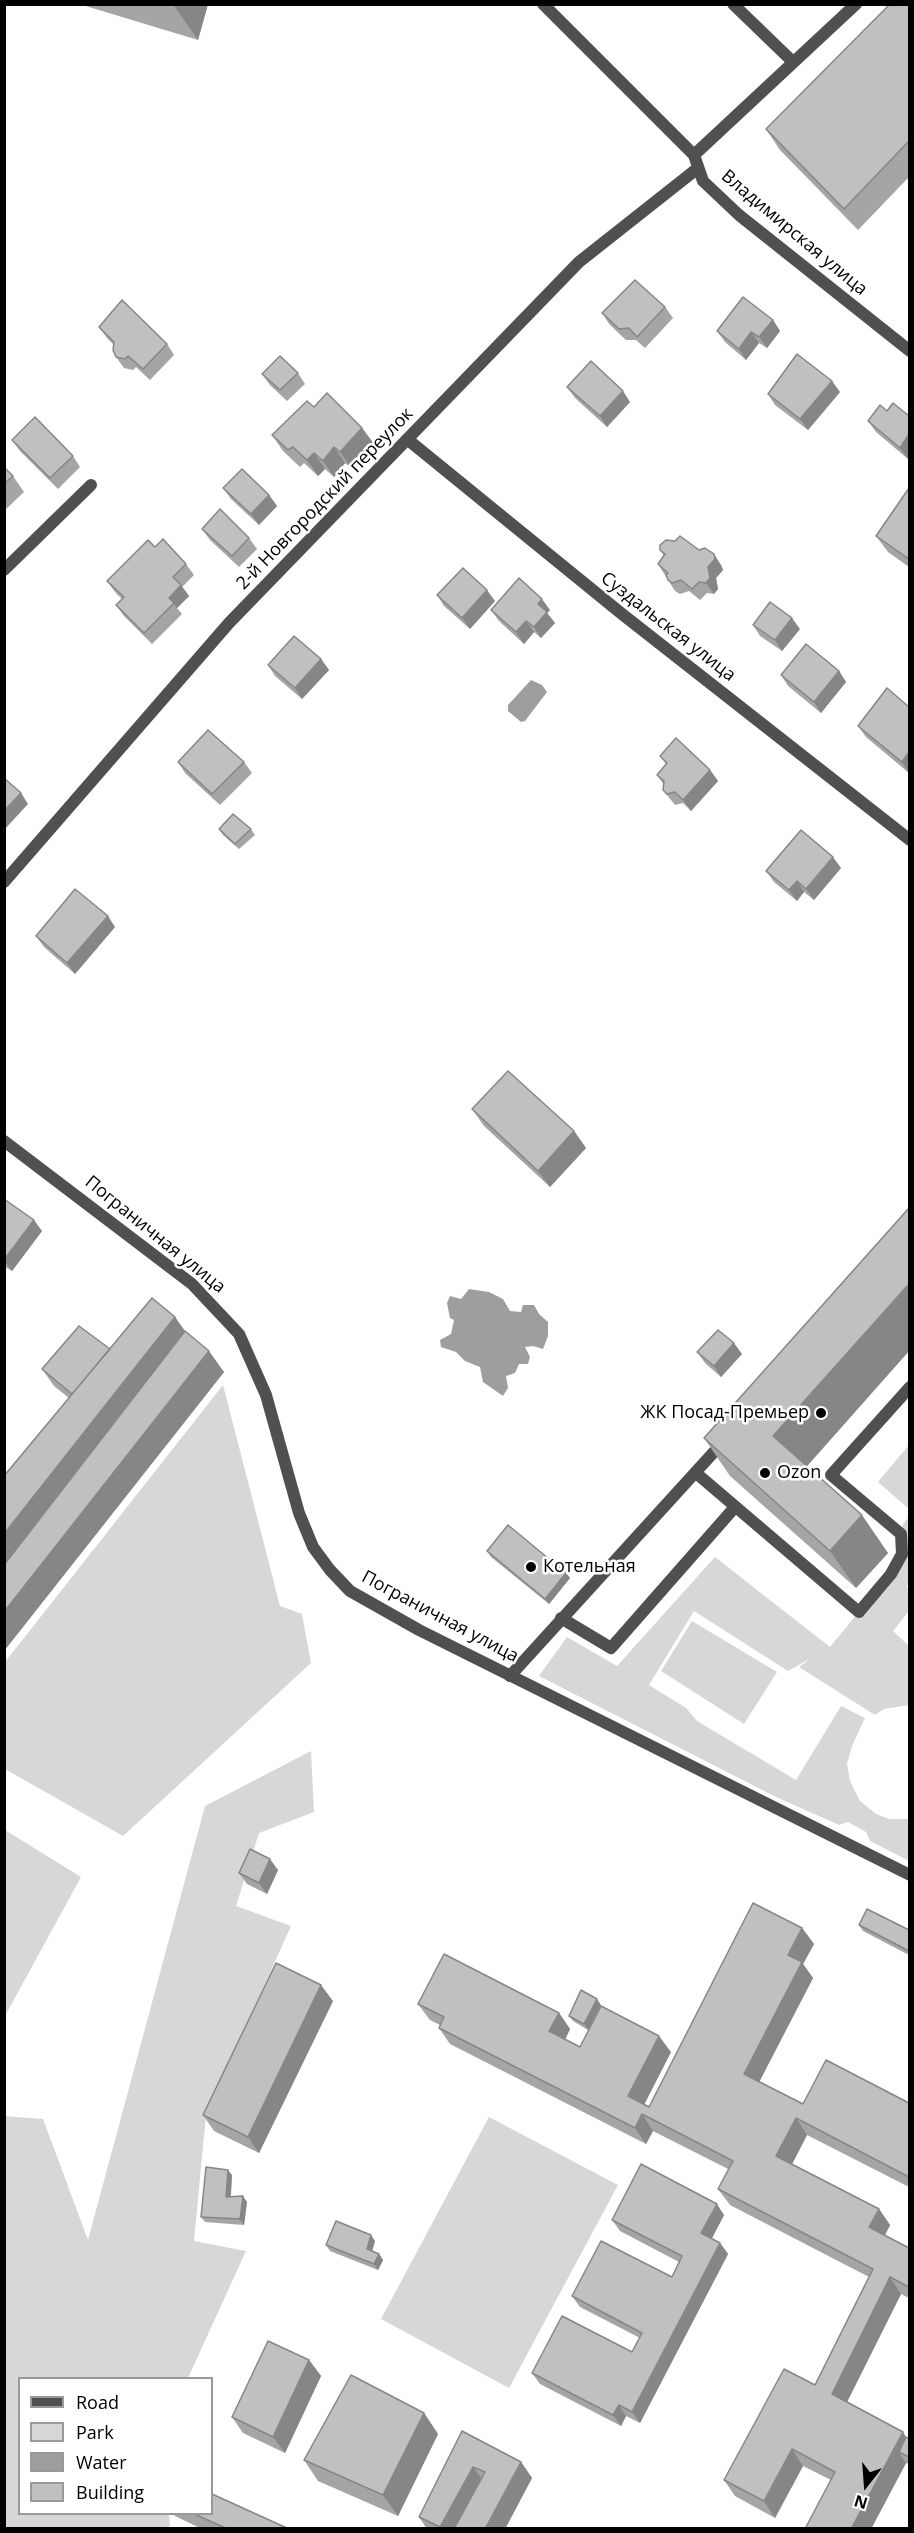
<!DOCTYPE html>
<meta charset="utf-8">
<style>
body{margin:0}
#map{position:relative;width:914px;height:2533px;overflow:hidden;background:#fff;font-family:"Open Sans",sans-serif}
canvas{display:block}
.frame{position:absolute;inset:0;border:6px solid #000;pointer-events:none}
.legend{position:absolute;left:18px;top:2377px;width:195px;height:138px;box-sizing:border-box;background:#fff;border:2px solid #999;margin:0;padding:8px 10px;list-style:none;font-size:18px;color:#000}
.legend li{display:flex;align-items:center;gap:12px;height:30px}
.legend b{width:30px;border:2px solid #999}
.north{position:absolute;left:836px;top:2455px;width:60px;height:60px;-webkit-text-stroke:4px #fff;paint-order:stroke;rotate:197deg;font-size:16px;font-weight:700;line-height:24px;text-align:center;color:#000}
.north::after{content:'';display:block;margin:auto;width:21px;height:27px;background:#000;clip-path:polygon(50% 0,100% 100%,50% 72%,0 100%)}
</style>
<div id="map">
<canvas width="914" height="2533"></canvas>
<div class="frame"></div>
<ul class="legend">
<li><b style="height:8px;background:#505050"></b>Road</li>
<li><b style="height:16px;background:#d7d7d7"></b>Park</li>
<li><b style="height:16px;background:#9e9e9e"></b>Water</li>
<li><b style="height:16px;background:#c0c0c0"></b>Building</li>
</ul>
<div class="north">N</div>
</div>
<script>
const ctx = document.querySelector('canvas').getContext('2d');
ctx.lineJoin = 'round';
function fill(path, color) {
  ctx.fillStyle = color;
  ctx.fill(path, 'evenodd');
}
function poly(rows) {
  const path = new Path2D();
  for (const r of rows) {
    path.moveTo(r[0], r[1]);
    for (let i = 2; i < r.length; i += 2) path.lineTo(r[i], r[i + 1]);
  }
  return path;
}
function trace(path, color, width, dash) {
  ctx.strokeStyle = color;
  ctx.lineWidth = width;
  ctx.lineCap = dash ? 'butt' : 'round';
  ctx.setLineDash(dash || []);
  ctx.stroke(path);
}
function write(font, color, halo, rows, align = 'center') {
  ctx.font = font + ' "Open Sans",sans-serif';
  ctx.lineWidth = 5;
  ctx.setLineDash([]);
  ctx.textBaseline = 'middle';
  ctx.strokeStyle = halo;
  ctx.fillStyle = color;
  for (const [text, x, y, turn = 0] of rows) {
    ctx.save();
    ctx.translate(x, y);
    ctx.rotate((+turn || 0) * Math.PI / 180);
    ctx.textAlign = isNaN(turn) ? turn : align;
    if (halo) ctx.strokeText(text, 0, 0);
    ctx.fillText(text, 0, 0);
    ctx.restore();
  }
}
fill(poly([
 [223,1385,280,1606,302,1614,311,1663,123,1836,5,1769,5,1662],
 [909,1445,909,1509,878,1482],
 [909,1517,909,1585,906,1586,909,1589,909,1611,893,1631,909,1646,909,1705,884,1709,875,1715,799,1667,811,1658,788,1671,694,1611,649,1685,686,1708,697,1721,796,1780,841,1706,865,1718,852,1746,847,1764,850,1781,860,1801,876,1814,889,1819,909,1819,909,1861,870,1841,866,1832,848,1822,839,1825,776,1797,539,1676,567,1637,617,1666,715,1557,830,1647,891,1573,903,1524],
 [692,1621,777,1672,744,1724,661,1671],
 [311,1751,314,1812,259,1833,236,1906,291,1926,206,2115,194,2241,246,2251,188,2378,20,2378,20,2514,169,2514,170,2528,5,2528,4,2116,43,2119,88,2240,205,1806],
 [5,1830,81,1877,5,2016],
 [489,2117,618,2185,509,2388,381,2319]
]), '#d7d7d7');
fill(poly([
 [531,680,542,685,547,692,525,721,521,722,508,711,508,705],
 [469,1289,489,1292,503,1299,510,1311,521,1312,523,1305,534,1305,539,1314,548,1322,548,1336,543,1349,533,1346,525,1347,530,1357,528,1364,519,1364,515,1373,506,1376,508,1388,503,1396,483,1382,480,1367,465,1361,456,1352,441,1347,440,1340,451,1334,454,1320,450,1318,447,1303,450,1296,461,1299]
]), '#9e9e9e');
trace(poly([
 [543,4,694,155,703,181,739,215,910,351],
 [733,4,793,62],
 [694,155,856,4],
 [407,439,622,614,910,840],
 [4,570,91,485],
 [4,882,229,623,579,262,698,168],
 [696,1473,859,1612,891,1574,902,1554,901,1534,831,1475,910,1387],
 [561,1618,611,1648,735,1507],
 [510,1676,723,1442]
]), '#505050', 12);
trace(poly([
 [4,1141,192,1284,239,1334,266,1395,299,1513,313,1547,330,1570,350,1591,419,1630,910,1875]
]), '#505050', 12);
fill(poly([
 [79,4,208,4,198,40],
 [909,4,909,177,858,230,780,150,766,129],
 [665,307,673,318,645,348,636,340,626,340,610,325,602,313],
 [773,320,780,331,767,348,759,343,746,360,725,342,717,331],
 [99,327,167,344,174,355,150,380,136,367,133,370,124,368,116,357,114,345,107,338],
 [298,373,305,384,287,401,270,385,262,374],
 [567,387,630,402,607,427,575,398],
 [840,392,808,430,775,405,768,394],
 [314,407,362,428,374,444,352,469,345,463,334,477,325,469,318,476,304,463,300,467,283,451,272,435],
 [887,411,908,459,876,432,868,421],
 [12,440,73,456,80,467,58,489,20,451],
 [4,467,13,476,24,492,4,511],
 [223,488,269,495,277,506,259,525,231,499],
 [909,488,909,567,888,552,876,536],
 [202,529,249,538,257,549,239,567,210,540],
 [155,547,186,564,194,575,182,587,189,596,177,608,182,614,152,644,124,616,116,605,122,599,115,592,107,581],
 [660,550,699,550,721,565,723,570,716,578,718,589,714,594,707,593,700,600,689,591,680,594,675,591,658,564,664,556],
 [437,595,495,601,470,629,444,606],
 [491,610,550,610,547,613,555,623,541,638,534,632,524,644,499,621],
 [753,625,800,629,782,651,760,636],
 [321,659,329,670,302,699,275,676,268,665],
 [839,671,846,682,821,713,788,686,781,675],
 [909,707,909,773,866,737,858,726],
 [660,756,710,770,718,781,691,811,683,803,675,805,663,790,664,785,657,775,666,764],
 [178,762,244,762,252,773,220,805,185,773],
 [219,829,251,829,255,835,239,849,223,835],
 [841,868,814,900,804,892,797,901,774,882,766,871],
 [115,927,75,974,44,947,36,936],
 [472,1109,574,1131,586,1148,550,1187,484,1126],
 [4,1199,42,1231,12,1271,4,1266],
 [909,1208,909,1351,807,1466,888,1553,856,1588,730,1476,704,1438],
 [175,1317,185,1332,224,1372,4,1651,4,1476,69,1398,54,1386,42,1369,110,1349],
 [697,1352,742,1354,721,1377,705,1363],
 [487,1551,566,1573,570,1578,549,1604,491,1557],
 [278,1870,267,1894,247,1884,239,1873],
 [859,1925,909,1930,909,1955,863,1931],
 [802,1928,814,1944,803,1964,813,1978,759,2082,803,2104,909,2103,909,2187,807,2135,792,2164,879,2209,890,2225,885,2235,909,2248,909,2298,901,2294,847,2402,909,2439,909,2464,906,2463,871,2529,807,2529,806,2527,831,2480,803,2466,775,2518,735,2496,724,2480,815,2385,869,2277,730,2205,718,2189,728,2169,653,2131,646,2144,450,2044,439,2028,440,2025,430,2020,418,2004,559,2013,570,2029,565,2039,580,2047,671,2052,644,2104,649,2107],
 [333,2001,259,2153,214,2131,203,2115],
 [601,2005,588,2030,573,2021,569,2016],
 [232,2175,231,2197,247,2202,244,2225,205,2222,201,2217],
 [724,2215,712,2238,720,2243,728,2254,640,2423,626,2416,621,2426,540,2384,532,2373,632,2352,640,2338,580,2307,572,2296,672,2277,679,2262,620,2231,612,2220],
 [375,2241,372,2251,379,2254,383,2260,378,2270,330,2251,326,2245],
 [309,2360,321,2376,285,2453,243,2433,232,2417],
 [424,2413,438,2434,398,2516,318,2481,304,2460],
 [462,2431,521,2462,532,2478,505,2529,427,2529,419,2517],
 [173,2514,212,2514,289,2529,202,2529,175,2516]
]), '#a5a5a5');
fill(poly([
 [173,4,208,4,198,40],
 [773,320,780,331,767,348,759,337],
 [751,332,759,343,746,360,739,349],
 [832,381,840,392,808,430,800,419],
 [623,391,630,402,607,427,600,416],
 [362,428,374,444,352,469,340,452],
 [909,434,909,456,908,459,900,448],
 [334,447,345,463,334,477,323,461],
 [314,453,325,469,318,476,307,460],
 [269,495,277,506,259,525,251,514],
 [714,554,721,565,723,570,716,578,718,589,714,594,706,583,708,567],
 [181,585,189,596,177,608,169,598],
 [487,590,495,601,470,629,462,618],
 [542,599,550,610,547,613,555,623,541,638,534,627,538,604],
 [792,618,800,629,782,651,775,640],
 [526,621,534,632,524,644,516,632],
 [321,659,329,670,302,699,295,688],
 [839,671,846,682,821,713,814,702],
 [909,752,909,773,902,762],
 [710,770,718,781,691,811,683,800],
 [21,793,28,804,4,830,4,811],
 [833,857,841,868,814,900,806,889],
 [797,881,804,892,797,901,789,890],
 [108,916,115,927,75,974,67,963],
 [574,1131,586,1148,550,1187,538,1171],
 [34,1220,42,1231,12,1271,4,1260],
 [909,1284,909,1351,800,1474,773,1436],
 [175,1317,190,1338,4,1574,4,1534],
 [734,1343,742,1354,721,1377,714,1366],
 [209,1351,224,1372,4,1651,4,1612],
 [862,1515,888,1553,856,1588,830,1551],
 [566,1573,570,1578,549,1604,545,1599],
 [270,1859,278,1870,267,1894,259,1883],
 [802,1928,814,1944,803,1964,813,1978,755,2090,744,2074,788,1955],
 [321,1985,333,2001,259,2153,248,2137],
 [597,1999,601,2005,588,2030,584,2024],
 [559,2013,570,2029,561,2048,549,2031],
 [659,2036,671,2052,640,2113,628,2096],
 [642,2114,653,2131,646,2144,635,2128],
 [796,2118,807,2135,788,2172,776,2156],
 [228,2170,232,2175,230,2202,226,2197],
 [243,2196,247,2202,244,2225,240,2219],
 [717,2204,724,2215,709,2244,701,2233],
 [879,2209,890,2225,881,2243,869,2227],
 [371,2235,375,2241,371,2255,367,2249],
 [720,2243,728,2254,640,2423,632,2412],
 [379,2254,383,2260,378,2270,374,2264],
 [890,2277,901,2294,843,2410,832,2394],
 [309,2360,321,2376,285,2453,273,2437],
 [619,2405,626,2416,621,2426,613,2415],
 [424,2413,438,2434,398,2516,383,2495],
 [903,2432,909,2442,899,2452,906,2463,871,2529,851,2529],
 [792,2449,803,2466,775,2518,764,2501],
 [521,2462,532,2478,505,2529,485,2529],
 [473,2467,485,2483,459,2529,442,2529,440,2527]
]), '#868686');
const building = poly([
 [890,4,909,4,909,141,844,209,766,129,890,4],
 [635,280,665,307,637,337,629,328,619,329,602,313,635,280],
 [743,297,773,320,759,337,751,332,739,349,717,331,743,297],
 [122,300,167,344,143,369,128,356,125,359,116,357,113,350,114,342,99,327,122,300],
 [797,354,832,381,800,419,768,394,797,354],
 [280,356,298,373,280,390,262,374,280,356],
 [591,361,623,391,600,416,567,387,591,361],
 [327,393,362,428,340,452,334,447,323,461,314,453,307,460,293,447,288,450,272,435,307,401,314,407,327,393],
 [893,403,909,416,909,434,900,448,868,421,880,405,887,411,893,403],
 [35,417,73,456,50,478,12,440,35,417],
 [4,467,13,476,4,484,4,467],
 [242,469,269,495,251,514,223,488,242,469],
 [909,488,909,559,876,536,909,488],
 [220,509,249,538,232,556,202,529,220,509],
 [680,536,699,550,705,548,714,554,715,559,708,567,710,578,706,583,699,582,692,589,681,580,672,583,668,580,666,575,668,573,658,564,665,554,660,550,660,545,666,540,675,541,680,536],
 [163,539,186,564,173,577,181,585,169,598,174,603,144,633,116,605,124,597,107,581,148,540,155,547,163,539],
 [463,568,487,590,462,618,437,595,463,568],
 [519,578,542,599,538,604,547,612,534,627,526,621,516,632,491,610,519,578],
 [770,602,792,618,775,640,753,625,770,602],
 [294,636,321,659,295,688,268,665,294,636],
 [806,644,839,671,814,702,781,675,806,644],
 [887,688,909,707,909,752,902,762,858,726,887,688],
 [208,730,244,762,212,794,178,762,208,730],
 [676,738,710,770,683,800,675,792,667,794,663,790,664,781,657,775,667,763,660,756,676,738],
 [4,778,21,793,4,811,4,778],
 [233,814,251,829,235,844,219,829,233,814],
 [801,830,833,857,806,889,797,881,789,890,766,871,801,830],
 [75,889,108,916,67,963,36,936,75,889],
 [508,1071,574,1131,538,1171,472,1109,508,1071],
 [4,1199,34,1220,4,1260,4,1199],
 [909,1208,909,1284,773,1436,862,1515,830,1551,704,1438,909,1208],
 [152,1298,175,1317,4,1534,4,1476,152,1298],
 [79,1326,110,1349,72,1394,42,1369,79,1326],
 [718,1330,734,1343,714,1366,697,1352,718,1330],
 [185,1331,209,1351,4,1612,4,1565,185,1331],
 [508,1525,566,1573,545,1599,487,1551,508,1525],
 [250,1849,270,1859,259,1883,239,1873,250,1849],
 [753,1903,802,1928,788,1955,802,1962,744,2074,803,2104,826,2060,909,2103,909,2177,796,2118,776,2156,879,2209,869,2227,909,2248,909,2287,890,2277,832,2394,903,2432,851,2529,808,2529,806,2527,835,2472,792,2449,764,2501,724,2480,784,2369,815,2385,873,2269,718,2189,733,2161,642,2114,635,2128,439,2028,444,2017,418,2004,444,1954,559,2013,549,2031,580,2047,601,2006,659,2036,628,2096,649,2107,753,1903],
 [867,1909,909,1930,909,1951,859,1925,867,1909],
 [276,1963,321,1985,248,2137,203,2115,276,1963],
 [581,1990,597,1999,584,2024,569,2016,581,1990],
 [641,2164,717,2204,701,2233,720,2243,632,2412,619,2405,613,2415,532,2373,562,2316,632,2352,642,2333,572,2296,601,2241,672,2277,682,2256,612,2220,641,2164],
 [206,2167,228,2170,226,2197,243,2196,240,2219,201,2217,206,2167],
 [336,2221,371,2235,367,2249,379,2254,374,2264,326,2245,336,2221],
 [268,2341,309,2360,273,2437,232,2417,268,2341],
 [351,2375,424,2413,383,2495,304,2460,351,2375],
 [462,2431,521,2462,485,2529,454,2529,485,2472,473,2467,440,2527,419,2517,462,2431],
 [906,2437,909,2439,909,2457,899,2452,906,2437],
 [212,2494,289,2529,228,2529,194,2514,212,2514,212,2494]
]);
fill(building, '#c0c0c0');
trace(building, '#868686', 1.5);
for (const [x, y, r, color] of [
 [821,1413,6,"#000"],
 [765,1473,6,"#000"],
 [531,1567,6,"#000"]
]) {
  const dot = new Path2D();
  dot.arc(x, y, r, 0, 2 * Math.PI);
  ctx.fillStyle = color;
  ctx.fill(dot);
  trace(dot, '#fff', 2);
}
write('18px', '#000', '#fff', [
 ["Владимирская улица",794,233,40],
 ["2-й Новгородский переулок",325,499,-46],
 ["Суздальская улица",668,627,38],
 ["Пограничная улица",155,1235,39],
 ["Пограничная улица",440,1617,28]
]);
write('18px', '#000', '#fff', [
 ["ЖК Посад-Премьер",809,1413,"right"],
 ["Ozon",777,1473],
 ["Котельная",543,1567]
], 'left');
</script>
